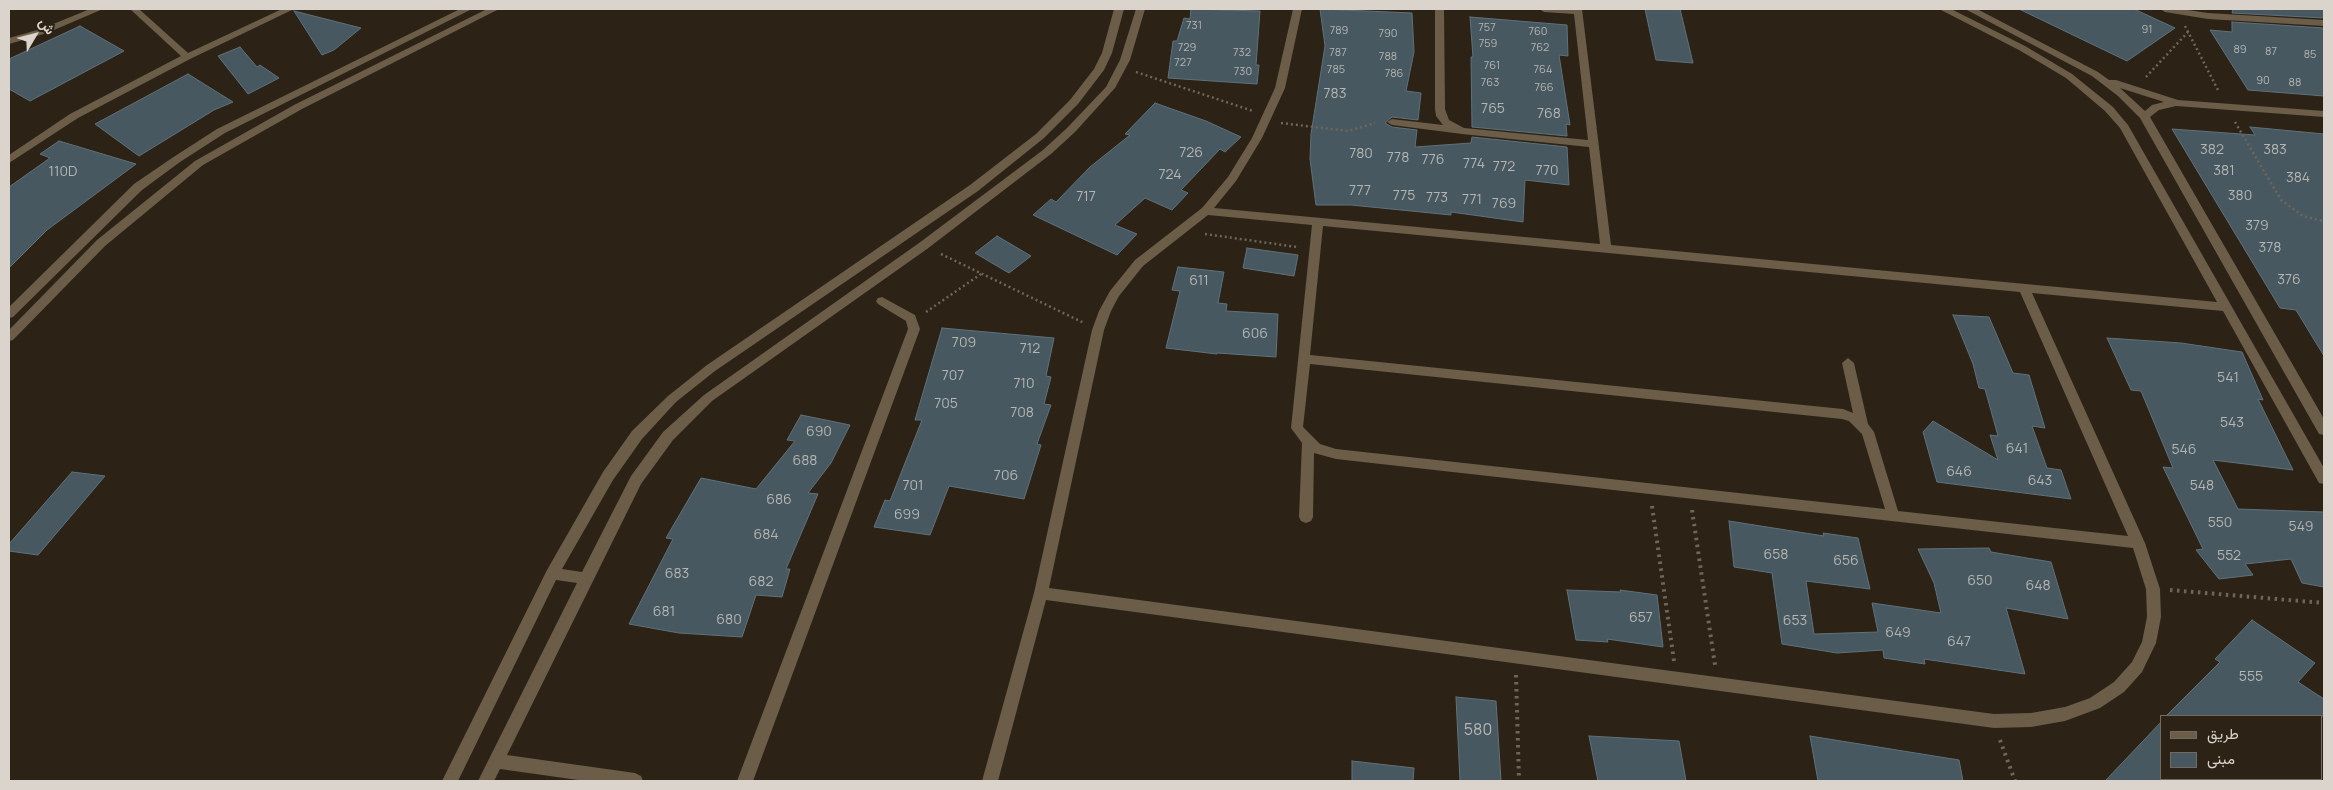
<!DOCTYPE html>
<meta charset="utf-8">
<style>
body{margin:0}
#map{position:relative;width:2333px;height:790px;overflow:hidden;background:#2c2316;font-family:Manrope,Vazirmatn,sans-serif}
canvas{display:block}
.frame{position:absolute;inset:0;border:10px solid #dad4cc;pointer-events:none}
.legend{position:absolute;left:2160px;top:715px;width:162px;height:65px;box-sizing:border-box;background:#2c2316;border:1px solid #726a5f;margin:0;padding:6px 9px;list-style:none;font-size:15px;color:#dad4cc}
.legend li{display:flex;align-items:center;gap:10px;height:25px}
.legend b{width:25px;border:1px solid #726a5f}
.north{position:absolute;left:10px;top:10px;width:50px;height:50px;-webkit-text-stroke:4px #2c2316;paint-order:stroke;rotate:53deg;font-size:14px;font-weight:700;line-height:20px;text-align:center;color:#dad4cc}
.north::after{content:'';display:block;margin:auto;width:18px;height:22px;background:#dad4cc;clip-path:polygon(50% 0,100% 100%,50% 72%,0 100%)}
</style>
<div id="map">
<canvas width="2333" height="790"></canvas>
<div class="frame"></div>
<ul class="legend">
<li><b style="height:6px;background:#6b5d48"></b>طريق</li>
<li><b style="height:14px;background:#475861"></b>مبنى</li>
</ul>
<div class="north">ش</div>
</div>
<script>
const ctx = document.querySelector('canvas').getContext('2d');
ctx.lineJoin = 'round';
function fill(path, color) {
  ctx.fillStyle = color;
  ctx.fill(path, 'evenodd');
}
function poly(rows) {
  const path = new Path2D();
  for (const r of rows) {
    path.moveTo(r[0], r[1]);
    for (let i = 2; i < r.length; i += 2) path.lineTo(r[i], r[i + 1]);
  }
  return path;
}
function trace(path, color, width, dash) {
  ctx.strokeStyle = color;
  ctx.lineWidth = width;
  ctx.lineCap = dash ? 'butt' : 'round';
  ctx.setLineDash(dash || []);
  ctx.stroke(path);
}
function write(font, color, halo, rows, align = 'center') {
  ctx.font = font + ' Manrope,sans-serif';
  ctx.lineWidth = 4;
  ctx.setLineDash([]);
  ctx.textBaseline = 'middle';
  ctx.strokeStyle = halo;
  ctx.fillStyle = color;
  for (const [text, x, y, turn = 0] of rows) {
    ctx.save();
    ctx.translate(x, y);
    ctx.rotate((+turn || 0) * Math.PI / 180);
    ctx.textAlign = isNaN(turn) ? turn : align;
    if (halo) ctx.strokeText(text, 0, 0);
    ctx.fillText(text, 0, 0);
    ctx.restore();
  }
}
const building = poly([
 [1191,9,1260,11,1256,65,1259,65,1257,84,1168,78,1173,41,1177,41,1184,18,1190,19,1191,9],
 [1320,9,1412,13,1414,52,1406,91,1421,93,1418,120,1392,117,1385,123,1392,127,1417,130,1415,147,1471,143,1472,137,1567,147,1569,185,1525,180,1523,222,1451,212,1451,215,1351,205,1316,205,1310,159,1311,134,1325,46,1320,9],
 [1645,9,1680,9,1693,63,1656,60,1645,9],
 [2019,9,2134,9,2175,28,2127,61,2019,9],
 [2233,9,2324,9,2324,18,2232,13,2233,9],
 [294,11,361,28,334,50,322,55,294,11],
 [1470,17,1567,25,1568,56,1559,55,1570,125,1566,124,1567,136,1472,127,1471,57,1473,57,1470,17],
 [2232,22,2324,28,2324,96,2248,90,2210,30,2232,32,2232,22],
 [80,26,124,51,30,101,9,89,9,59,80,26],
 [240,47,257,67,260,65,279,78,248,94,218,56,240,47],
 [188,74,233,102,214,110,139,156,95,124,188,74],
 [1155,103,1206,121,1241,137,1225,152,1220,149,1181,190,1188,193,1172,210,1145,198,1115,225,1137,234,1117,255,1033,215,1051,199,1056,202,1090,167,1130,135,1125,134,1155,103],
 [2250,127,2324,134,2324,356,2296,310,2280,308,2172,129,2255,135,2250,127],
 [59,141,136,164,47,230,9,268,9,187,50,158,40,154,59,141],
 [997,236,1031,256,1009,273,975,253,997,236],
 [1247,248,1298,255,1294,276,1243,268,1247,248],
 [1178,267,1224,272,1218,303,1227,304,1226,311,1278,314,1276,357,1217,353,1217,354,1166,348,1180,291,1172,290,1178,267],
 [1953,315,1989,317,2013,373,2029,375,2045,428,2032,426,2047,468,2061,470,2071,499,1937,482,1923,432,1933,421,1998,460,1990,435,1998,436,1985,389,1979,388,1973,364,1953,315],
 [942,328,1054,338,1046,376,1051,377,1044,404,1051,405,1037,444,1041,445,1024,499,949,486,930,535,874,527,885,500,890,501,922,420,915,420,942,328],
 [2107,338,2181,343,2242,352,2263,400,2258,399,2293,470,2213,460,2238,509,2324,512,2324,587,2302,583,2291,559,2245,564,2253,575,2219,579,2196,550,2203,549,2163,467,2173,468,2141,391,2131,390,2107,338],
 [801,415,850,425,831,463,808,493,818,494,786,569,790,569,782,597,756,595,742,637,679,633,629,624,673,539,666,538,701,478,756,489,795,441,787,440,801,415],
 [72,472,105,476,38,555,9,551,9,544,72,472],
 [1729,521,1824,536,1823,533,1858,538,1870,589,1806,581,1814,634,1878,632,1872,603,1941,613,1934,583,1918,549,1989,548,1991,552,2051,562,2068,619,2006,608,2025,674,1924,659,1925,664,1884,658,1883,650,1837,653,1782,644,1772,573,1734,567,1729,521],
 [1567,590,1621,592,1620,590,1657,595,1663,647,1607,639,1608,642,1576,640,1567,590],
 [2252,620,2315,663,2298,682,2324,699,2324,716,2166,716,2220,662,2215,659,2252,620],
 [1456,697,1496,701,1501,781,1460,781,1456,697],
 [2162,721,2162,781,2105,781,2162,721],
 [1589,736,1679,741,1686,781,1598,781,1589,736],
 [1810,736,1959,760,1963,781,1818,781,1810,736],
 [1352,761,1414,768,1413,781,1352,781,1352,761]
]);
fill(building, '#475861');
trace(building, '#5f717b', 1);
trace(poly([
 [2185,26,2219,92],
 [1136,72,1253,111],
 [2146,77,2188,32],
 [2235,122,2281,200,2303,216,2323,221],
 [1281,123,1348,131,1375,123],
 [1205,234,1297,247],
 [941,254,1084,323],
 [926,312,981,274]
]), '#6e665b', 2.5, [2, 3]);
trace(poly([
 [1652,506,1674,661],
 [1692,510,1715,665],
 [2170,590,2324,603],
 [1516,675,1519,781],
 [2000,740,2015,781]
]), '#6e665b', 4, [2.5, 4.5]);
fill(poly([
 [90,9,103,9,47,33,9,44,9,38,41,29,90,9],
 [130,9,139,9,188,53,282,9,294,9,190,59,78,118,9,163,9,155,70,114,181,56,130,9],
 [460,9,472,9,225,133,180,162,142,190,13,317,9,318,9,307,134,184,172,158,217,129,460,9],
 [487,9,499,9,302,109,203,165,105,246,13,340,9,341,9,330,97,240,195,161,294,105,487,9],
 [1114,9,1124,9,1112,53,1104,70,1078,104,1044,138,978,191,715,371,676,402,642,439,613,480,562,569,582,572,631,476,663,432,704,395,919,243,1043,150,1067,128,1106,87,1120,60,1136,9,1145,9,1130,60,1115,88,1075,132,1051,154,927,249,712,401,673,440,641,484,507,755,635,773,641,776,643,781,585,781,500,769,494,781,478,781,577,583,556,580,458,781,442,781,547,570,603,472,632,431,668,396,707,365,970,185,1036,134,1070,100,1094,69,1102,53,1114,9],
 [1293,9,1302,9,1285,88,1262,138,1236,181,1214,208,1600,244,1589,147,1462,134,1392,125,1387,122,1392,119,1443,125,1436,116,1435,109,1435,9,1444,9,1445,109,1449,120,1464,128,1588,140,1574,14,1544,12,1539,9,1582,9,1611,245,2217,302,2120,128,2105,111,2066,78,2019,50,1939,9,1951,9,2025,46,2072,74,2113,107,2128,125,2324,468,2324,484,2319,483,2223,311,2032,293,2145,543,2160,589,2161,617,2156,643,2142,672,2124,692,2100,708,2065,721,2031,727,1994,728,1046,600,998,781,982,781,1034,593,1092,330,1099,311,1110,291,1135,260,1202,208,1228,177,1252,138,1275,88,1293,9],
 [1208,215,1312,225,1291,428,1302,443,1299,517,1301,521,1306,523,1311,521,1313,517,1314,453,1336,459,2133,548,2146,589,2147,617,2142,642,2132,662,2114,682,2090,698,2065,707,2031,713,1994,714,1049,588,1104,330,1111,311,1119,296,1143,266,1208,215],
 [1323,226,2020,292,2128,536,1898,511,1874,432,1868,424,1854,363,1848,358,1842,363,1853,413,1843,409,1310,355,1323,226],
 [1310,364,1842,419,1849,421,1862,434,1885,509,1336,449,1320,444,1303,427,1310,364],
 [1965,9,1977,9,2098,72,2109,80,2116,80,2178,100,2324,111,2324,117,2176,106,2159,110,2150,117,2324,419,2324,435,2319,434,2140,118,2118,96,2092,76,1965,9],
 [2120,88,2164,102,2152,105,2145,111,2120,88],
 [2160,9,2181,9,2208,13,2324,20,2324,26,2208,19,2165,12,2160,9],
 [882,297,915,315,920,329,753,781,737,781,908,329,906,321,878,304,876,301,878,298,882,297]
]), '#6b5d48');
write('11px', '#b5b5b1', null, [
 ["731",1194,26],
 ["757",1487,28],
 ["91",2147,30],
 ["789",1339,31],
 ["760",1538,32],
 ["790",1388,34],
 ["759",1488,44],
 ["729",1187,48],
 ["762",1540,48],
 ["89",2240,50],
 ["87",2271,52],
 ["732",1242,53],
 ["787",1338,53],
 ["85",2310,55],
 ["788",1388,57],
 ["727",1183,63],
 ["761",1492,66],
 ["785",1336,70],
 ["764",1543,70],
 ["730",1243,72],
 ["786",1394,74],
 ["90",2263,81],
 ["763",1490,83],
 ["88",2295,83],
 ["766",1544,88]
]);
write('14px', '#b5b5b1', null, [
 ["783",1335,94],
 ["765",1493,109],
 ["768",1549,114],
 ["382",2212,150],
 ["383",2275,150],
 ["726",1191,153],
 ["780",1361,154],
 ["778",1398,158],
 ["776",1433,160],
 ["774",1474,164],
 ["772",1504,167],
 ["770",1547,171],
 ["381",2224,171],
 ["110D",63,172],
 ["724",1170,175],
 ["384",2298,178],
 ["777",1360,191],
 ["775",1404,196],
 ["380",2240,196],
 ["717",1086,197],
 ["773",1437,198],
 ["771",1472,200],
 ["769",1504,204],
 ["379",2257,226],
 ["378",2270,248],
 ["376",2289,280],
 ["611",1199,281],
 ["606",1255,334],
 ["709",964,343],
 ["712",1030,349],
 ["707",953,376],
 ["541",2228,378],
 ["710",1024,384],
 ["705",946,404],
 ["708",1022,413],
 ["543",2232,423],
 ["690",819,432],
 ["641",2017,449],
 ["546",2184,450],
 ["688",805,461],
 ["646",1959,472],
 ["706",1006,476],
 ["643",2040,481],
 ["701",913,486],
 ["548",2202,486],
 ["686",779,500],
 ["699",907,515],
 ["550",2220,523],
 ["549",2301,527],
 ["684",766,535],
 ["658",1776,555],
 ["552",2229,556],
 ["656",1846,561],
 ["683",677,574],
 ["650",1980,581],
 ["682",761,582],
 ["648",2038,586],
 ["681",664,612],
 ["657",1641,618],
 ["680",729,620],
 ["653",1795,621],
 ["649",1898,633],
 ["647",1959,642],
 ["555",2251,677]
]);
write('16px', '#b5b5b1', null, [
 ["580",1478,731]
]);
</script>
